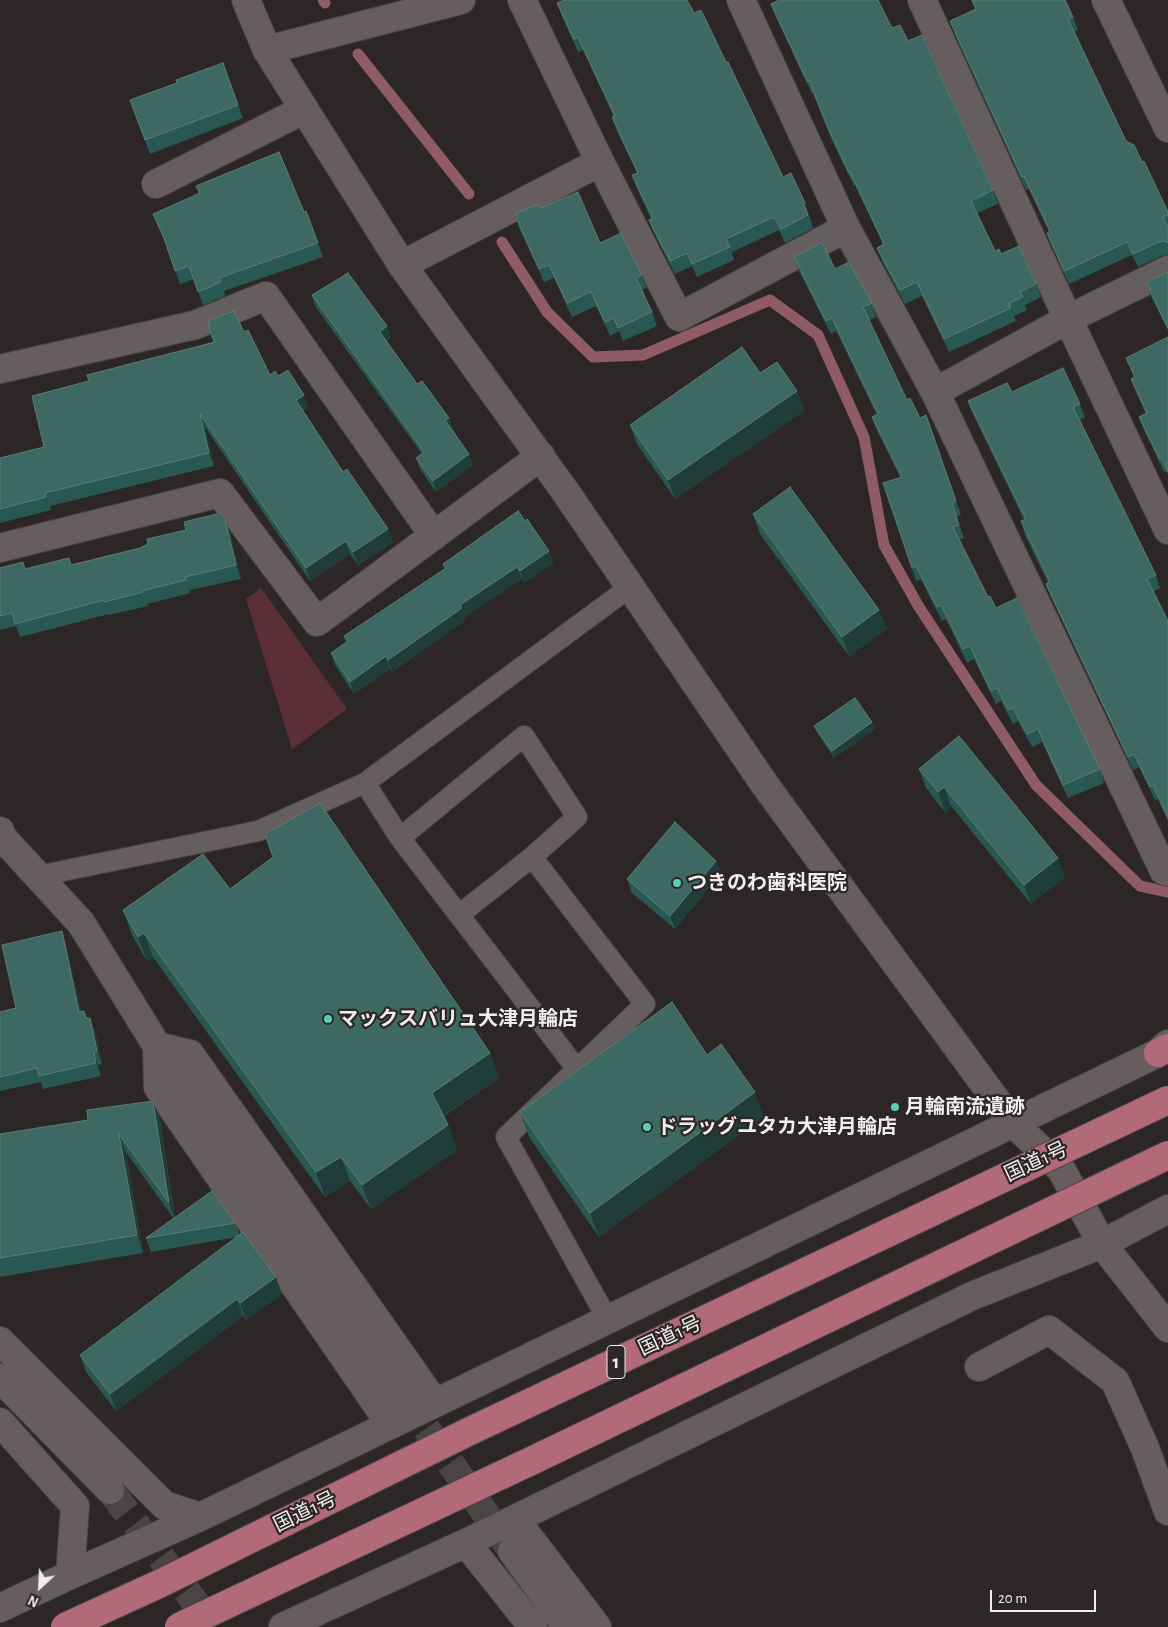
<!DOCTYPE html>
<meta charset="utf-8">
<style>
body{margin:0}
#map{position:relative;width:1168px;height:1627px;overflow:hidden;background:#2d2627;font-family:"Alegreya Sans",sans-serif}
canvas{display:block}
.north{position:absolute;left:15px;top:1562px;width:50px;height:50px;-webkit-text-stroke:4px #2d2627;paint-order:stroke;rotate:205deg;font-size:14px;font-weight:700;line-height:20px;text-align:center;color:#f1eced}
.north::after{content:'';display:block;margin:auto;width:18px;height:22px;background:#f1eced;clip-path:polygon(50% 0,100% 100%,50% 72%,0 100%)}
.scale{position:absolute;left:990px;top:1590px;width:106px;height:22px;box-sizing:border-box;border:2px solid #f1eced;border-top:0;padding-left:6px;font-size:15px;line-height:18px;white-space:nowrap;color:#f1eced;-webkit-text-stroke:4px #2d2627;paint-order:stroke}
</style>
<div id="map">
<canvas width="1168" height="1627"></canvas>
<div class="north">N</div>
<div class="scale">20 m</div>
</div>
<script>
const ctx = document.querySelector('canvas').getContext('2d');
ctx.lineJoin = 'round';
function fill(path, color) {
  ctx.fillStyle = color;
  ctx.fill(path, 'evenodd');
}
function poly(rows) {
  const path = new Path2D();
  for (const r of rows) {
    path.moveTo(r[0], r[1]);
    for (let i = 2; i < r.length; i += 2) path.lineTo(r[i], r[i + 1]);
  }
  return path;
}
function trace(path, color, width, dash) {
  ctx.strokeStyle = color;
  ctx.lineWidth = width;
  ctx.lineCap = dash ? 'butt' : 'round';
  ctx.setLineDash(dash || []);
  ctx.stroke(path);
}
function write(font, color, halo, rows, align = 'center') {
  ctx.font = font + ' "Alegreya Sans","Noto Sans JP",sans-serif';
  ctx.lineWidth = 4.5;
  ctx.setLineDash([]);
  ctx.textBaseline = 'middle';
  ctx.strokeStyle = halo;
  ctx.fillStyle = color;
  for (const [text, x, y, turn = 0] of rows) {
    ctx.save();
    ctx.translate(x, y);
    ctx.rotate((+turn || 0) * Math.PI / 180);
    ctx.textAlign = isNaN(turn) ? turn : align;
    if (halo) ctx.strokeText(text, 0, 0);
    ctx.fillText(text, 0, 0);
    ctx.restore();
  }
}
fill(poly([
 [261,588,347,709,292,749,246,599]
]), '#5b2e38');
trace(poly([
 [323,0,325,3],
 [358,54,469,194],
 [502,242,547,312,593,357,643,355,770,300,818,335,864,437,884,545,919,607,1036,785,1140,886,1168,892]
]), '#8f5b65', 11);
trace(poly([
 [402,1394,509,1547]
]), '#4a4445', 28, [28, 14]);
trace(poly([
 [110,1490,214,1627]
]), '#4a4445', 28, [28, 14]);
const lane = poly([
 [365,783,400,838,577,1069],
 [400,838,524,736,577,817,532,857,459,915],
 [532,857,645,1004,506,1137,608,1320],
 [38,876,258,831,365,783,630,587]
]);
const street = poly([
 [522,0,600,162,679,317,846,228],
 [741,0,846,228,935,392,1164,871,1168,872],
 [922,0,1068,319,1168,530],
 [267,50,461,0],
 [156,184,303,110],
 [402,265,600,162],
 [0,369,195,325,266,296,434,536],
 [935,392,1068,319,1168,270],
 [0,548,220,493,317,622,541,456],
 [0,831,1,836,81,923,157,1046,402,1394],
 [157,1046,190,1054,435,1403],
 [157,1046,158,1087,391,1425],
 [0,1341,164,1505,200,1517],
 [979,1367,1049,1330,1115,1381,1145,1448,1168,1511],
 [0,1422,75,1506,70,1575],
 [515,1519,597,1627],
 [466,1543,533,1627],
 [512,1551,567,1627],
 [0,1608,70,1575,200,1517,1158,1053,1168,1044],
 [283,1627,466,1543,972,1296,1102,1244,1168,1209]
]);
const secondary = poly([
 [246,0,267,50,402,265,567,494,765,785,1013,1123,1061,1169,1102,1244,1168,1328],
 [1106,0,1168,128],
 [0,1378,110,1490]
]);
const highway = poly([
 [1158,1053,1168,1048]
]);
trace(lane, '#4a4445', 22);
trace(street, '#4a4445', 30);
trace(secondary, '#4a4445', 30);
trace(highway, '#4a4445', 30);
trace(lane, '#655d5e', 20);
trace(street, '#655d5e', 28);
trace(secondary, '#655d5e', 28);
trace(highway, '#b26978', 28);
const highwayBridge = poly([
 [65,1627,159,1584,468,1432,1168,1100],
 [179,1627,529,1462,1168,1155]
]);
trace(highwayBridge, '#4a4445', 30, []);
trace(highwayBridge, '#b26978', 28);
fill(poly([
 [971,0,1065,0,1073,17,1078,30,1074,32,1126,141,1142,162,1168,212,1168,255,1161,256,1138,267,1132,255,1069,284,1052,246,1047,233,1049,232,1029,189,1026,190,955,35,950,21,975,9],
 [557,3,694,13,726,62,783,177,805,203,813,228,785,243,779,230,732,252,734,260,697,277,692,266,675,274,654,233,649,220,651,219,637,189,632,175,637,173,617,131,612,117,614,117,583,50,578,52,562,16],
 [771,4,892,28,908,41,993,190,998,204,977,213,995,251,1001,254,1036,284,1041,297,1025,305,1027,310,1014,316,1016,321,949,352,922,296,905,304,882,261,877,248,883,244,855,185,854,186,830,136,813,93,812,94,776,17],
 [223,63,243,118,150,154,130,100,177,83],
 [196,186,304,212,306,211,323,257,224,291,225,296,203,305,194,279,180,284,167,246,158,227,153,214,199,194],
 [541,208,600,243,642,275,647,288,642,290,652,312,657,326,623,341,619,331,610,336,596,306,572,317,554,278,544,282,519,228,515,214],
 [794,257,835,269,872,303,876,317,869,320,907,400,920,418,926,415,961,515,956,516,964,538,959,540,988,597,996,608,1100,769,1104,783,1068,798,1042,742,1032,747,1018,721,1013,724,1001,701,996,704,974,659,967,663,946,619,942,621,921,580,916,581,912,568,900,477,877,430,872,417,877,415,836,331,831,334,799,271],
 [1168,272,1168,331,1151,296,1146,282],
 [312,295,387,326,391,337,386,341,417,384,449,418,453,429,452,429,473,465,436,492,420,469,416,458,422,454,315,306],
 [208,327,244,332,270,375,278,376,308,408,303,411,343,472,393,542,358,565,350,554,310,581,205,427,214,466,50,506,51,510,0,523,0,458,44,447,89,381,213,342],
 [1168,337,1168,475,1166,471,1164,472,1144,430,1139,417,1146,414,1136,392,1131,379,1134,377,1126,358],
 [760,373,797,391,804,411,675,499,637,444,630,425],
 [1012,392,1080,404,1085,417,1080,420,1156,575,1160,588,1154,591,1168,621,1168,821,1158,799,1155,800,1139,767,1133,770,1051,597,1046,584,1048,583,1025,535,1021,521,1024,520,973,414,968,401],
 [753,514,887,629,849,656,760,534],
 [525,521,549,551,553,563,524,583,522,579,465,616,466,620,392,672,390,669,354,694,335,665,331,653,346,643,344,636,445,569,443,564],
 [230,532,241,579,190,590,190,593,147,604,148,606,109,615,109,614,20,637,16,626,0,630,0,568,26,569,69,558,72,565],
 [872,722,875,729,834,758,817,732,814,726],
 [959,736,1065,877,1031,904,951,806,945,812,926,788,919,769],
 [716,861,721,874,675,929,632,893,627,879],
 [230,889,490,1053,499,1078,444,1116,448,1125,457,1150,371,1209,350,1181,325,1197,153,957,147,961,132,935,123,910],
 [66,945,81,1011,87,1018,95,1031,102,1064,98,1065,101,1076,43,1089,41,1082,0,1091,0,1012,16,1008],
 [707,1055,764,1117,599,1237,529,1137,520,1112],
 [153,1101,160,1119,175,1218,235,1223,240,1235,282,1294,246,1320,243,1316,116,1411,86,1372,80,1355,237,1237,151,1252,146,1238,174,1219,126,1152,143,1253,0,1277,0,1134,88,1120]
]), '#285851');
fill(poly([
 [387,326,391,337,384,343,380,332],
 [797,391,804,411,675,499,668,480],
 [304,395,308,408,300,413,296,400],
 [200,414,205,427,214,466,209,453],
 [449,418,453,429,449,431,445,420],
 [469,454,473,465,436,492,433,481],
 [225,519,230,532,241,579,236,565],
 [388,529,393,542,358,565,353,552],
 [346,541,350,554,310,581,306,568],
 [549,551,553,563,524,583,520,571],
 [517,567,522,579,465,616,466,620,392,672,388,660,460,605],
 [879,610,887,629,849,656,842,637],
 [386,656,390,669,354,694,350,682],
 [872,722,875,729,834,758,832,751],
 [944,787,951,806,945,812,938,792],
 [1058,858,1065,877,1031,904,1024,885],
 [716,861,721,874,675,929,670,916],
 [62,931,66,945,84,1025,79,1012],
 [144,933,153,957,147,961,138,937],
 [90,1018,95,1031,102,1064,97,1051],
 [94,1052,98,1065,101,1076,96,1063],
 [490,1053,499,1078,441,1117,432,1093],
 [755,1092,764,1117,599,1237,590,1213],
 [153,1101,160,1119,175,1221,169,1203],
 [448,1125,457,1150,371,1209,362,1185],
 [119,1134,126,1152,143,1253,137,1235],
 [341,1157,350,1181,325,1197,316,1172],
 [276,1277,282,1294,246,1320,240,1303],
 [237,1299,243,1316,116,1411,110,1394]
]), '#213d39');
const building = poly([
 [564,0,687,0,694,13,701,10,726,62,728,62,783,177,791,173,805,203,803,204,808,215,781,229,774,217,726,239,730,247,692,264,687,253,670,261,649,220,653,218,632,175,638,173,612,117,615,116,578,37,574,39,557,3,564,0],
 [779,0,878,0,892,28,900,25,908,41,922,35,993,190,971,201,995,251,999,249,1001,254,1019,246,1036,284,1020,292,1023,297,1009,303,1011,308,944,339,917,282,900,290,877,248,884,244,850,172,849,173,826,123,809,80,807,81,771,4,779,0],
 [972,0,1065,0,1073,17,1068,19,1126,141,1134,145,1142,162,1144,161,1168,212,1168,215,1163,217,1168,228,1168,243,1164,241,1156,243,1133,254,1127,242,1064,271,1047,233,1050,231,1024,176,1022,177,950,21,976,9,972,0],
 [223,63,238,105,145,140,130,100,177,83,176,80,223,63],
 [279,152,304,212,306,211,318,243,219,278,221,282,198,292,189,266,175,271,163,235,153,214,200,193,196,186,279,152],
 [578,192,600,243,621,233,642,275,636,278,652,312,618,328,614,318,605,322,591,292,567,303,549,265,539,269,515,214,539,204,541,208,578,192],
 [822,242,835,269,849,262,872,303,863,307,907,400,910,398,920,418,926,415,956,501,952,503,959,525,953,527,988,597,990,596,996,608,1017,598,1100,769,1063,785,1038,729,1027,734,1013,708,1008,710,997,688,991,691,970,646,963,649,941,605,937,607,916,566,912,568,883,483,902,477,872,417,878,414,832,318,826,321,794,257,822,242],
 [1168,272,1168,328,1146,282,1168,272],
 [348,273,387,326,380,332,417,384,422,381,449,418,445,420,469,454,433,481,416,458,424,452,312,295,348,273],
 [234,311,244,332,248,330,270,375,275,371,278,376,288,370,304,395,296,400,343,472,347,469,388,529,353,552,346,541,306,568,200,414,209,453,45,493,46,497,0,509,0,458,44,447,32,396,89,381,87,375,215,342,208,327,210,326,208,321,234,311],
 [1168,337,1168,472,1161,458,1160,459,1139,417,1147,413,1131,379,1135,377,1126,358,1168,337],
 [742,347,760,373,777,362,797,391,668,480,630,425,742,347],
 [1063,368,1080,404,1073,407,1156,575,1147,579,1168,621,1168,818,1153,786,1150,787,1134,754,1128,757,1046,584,1050,582,1021,521,1026,519,968,401,1007,383,1012,392,1063,368],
 [790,487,879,610,842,637,753,514,790,487],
 [518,511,525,521,527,519,549,551,520,571,517,567,460,605,462,608,388,660,386,656,350,682,331,653,348,641,344,636,446,568,443,564,518,511],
 [221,513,225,519,236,565,185,577,186,580,142,591,143,592,104,602,104,600,15,624,12,613,0,616,0,568,23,562,25,569,69,558,71,565,140,548,148,544,147,539,186,530,184,522,221,513],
 [855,698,872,722,832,751,814,726,855,698],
 [959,736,1058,858,1024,885,944,787,938,792,919,769,959,736],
 [320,803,490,1053,432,1093,448,1125,362,1185,341,1157,316,1172,144,933,138,937,123,910,203,854,230,889,273,857,265,834,320,803],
 [675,822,716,861,670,916,627,879,675,822],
 [62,931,79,1012,84,1011,86,1018,90,1018,97,1051,94,1052,96,1063,39,1076,37,1068,0,1077,0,1012,16,1008,2,945,62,931],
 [672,1002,707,1055,721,1044,755,1092,590,1213,520,1112,672,1002],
 [153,1101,169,1203,119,1134,137,1235,0,1258,0,1134,88,1120,87,1110,153,1101],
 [212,1191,235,1223,146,1238,212,1191],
 [243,1232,276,1277,240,1303,237,1299,110,1394,80,1355,243,1232]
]);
fill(building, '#3e6862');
trace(building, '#5a7d77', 1);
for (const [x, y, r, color] of [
 [677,883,5,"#5acebd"],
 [328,1019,5,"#5acebd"],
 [895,1107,5,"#5acebd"],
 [647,1127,5,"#5acebd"]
]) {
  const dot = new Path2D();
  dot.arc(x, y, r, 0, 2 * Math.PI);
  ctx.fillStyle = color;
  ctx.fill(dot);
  trace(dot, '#2d2627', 2);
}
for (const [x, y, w] of [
 [616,1362,18]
]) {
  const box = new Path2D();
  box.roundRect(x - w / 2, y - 16.5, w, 33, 4);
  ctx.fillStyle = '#2d2627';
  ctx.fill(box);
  trace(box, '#f1eced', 1);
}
write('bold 19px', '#f1eced', null, [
 ["1",616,1362]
]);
write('bold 20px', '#f1eced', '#2d2627', [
 ["つきのわ歯科医院",687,883],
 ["マックスバリュ大津月輪店",338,1019],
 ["月輪南流遺跡",905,1107],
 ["ドラッグユタカ大津月輪店",657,1127]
], 'left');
write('20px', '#f1eced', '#2d2627', [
 ["国道1号",1036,1162,-25],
 ["国道1号",670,1336,-25],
 ["国道1号",305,1512,-26]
]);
</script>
